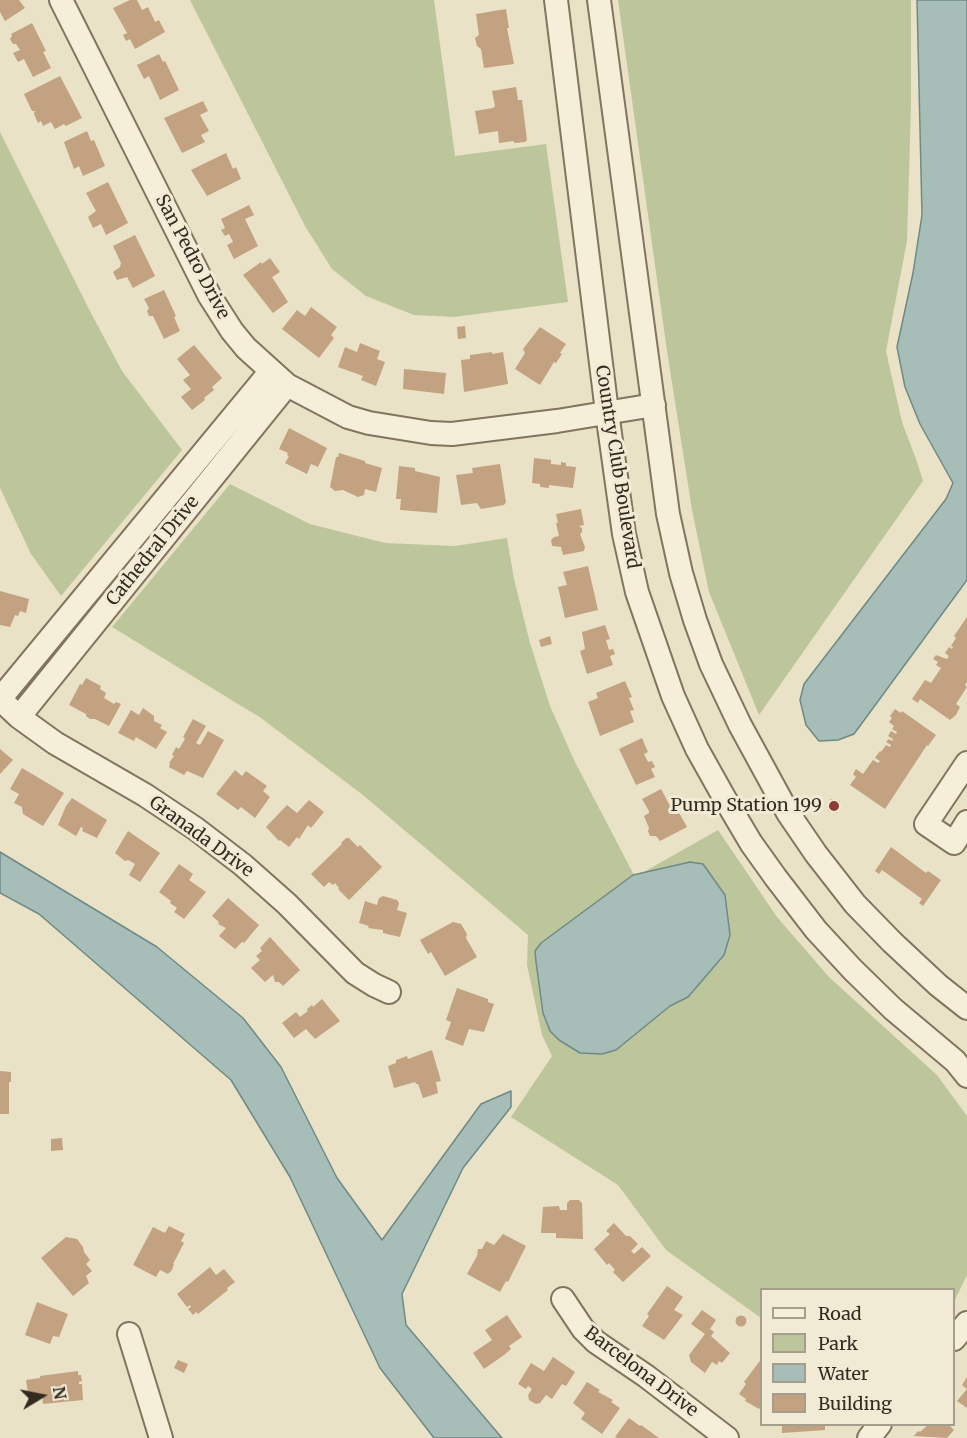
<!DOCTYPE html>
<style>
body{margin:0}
#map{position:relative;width:967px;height:1438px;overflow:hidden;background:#e9e2c6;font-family:Merriweather,serif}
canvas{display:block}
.legend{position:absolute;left:760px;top:1288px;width:195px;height:138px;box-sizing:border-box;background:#f1ebd5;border:2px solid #a59e8d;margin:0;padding:8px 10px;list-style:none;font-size:18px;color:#342b20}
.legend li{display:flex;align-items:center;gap:12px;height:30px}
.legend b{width:30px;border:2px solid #a59e8d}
.north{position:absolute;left:12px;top:1366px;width:60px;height:60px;-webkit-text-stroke:4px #f1ebd5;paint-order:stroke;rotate:80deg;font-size:16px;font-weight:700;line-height:24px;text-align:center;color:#342b20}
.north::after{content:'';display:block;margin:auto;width:21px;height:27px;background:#342b20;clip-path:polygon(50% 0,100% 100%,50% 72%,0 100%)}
</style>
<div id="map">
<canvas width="967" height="1438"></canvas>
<ul class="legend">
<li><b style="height:8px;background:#f5efd9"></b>Road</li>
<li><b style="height:16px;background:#bdc69b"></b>Park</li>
<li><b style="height:16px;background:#a7bdb8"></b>Water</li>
<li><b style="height:16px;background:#c2a281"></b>Building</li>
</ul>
<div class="north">N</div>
</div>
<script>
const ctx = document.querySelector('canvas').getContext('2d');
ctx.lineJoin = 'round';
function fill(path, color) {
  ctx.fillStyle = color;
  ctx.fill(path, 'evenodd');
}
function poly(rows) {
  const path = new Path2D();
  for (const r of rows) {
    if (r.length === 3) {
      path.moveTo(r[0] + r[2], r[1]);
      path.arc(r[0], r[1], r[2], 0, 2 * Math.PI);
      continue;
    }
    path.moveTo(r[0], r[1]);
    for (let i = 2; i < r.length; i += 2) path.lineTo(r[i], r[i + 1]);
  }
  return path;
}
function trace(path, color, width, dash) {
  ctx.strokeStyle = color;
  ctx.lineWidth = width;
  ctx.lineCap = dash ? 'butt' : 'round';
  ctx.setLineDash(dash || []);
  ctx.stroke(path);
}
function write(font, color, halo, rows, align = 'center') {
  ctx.font = font + ' Merriweather,serif';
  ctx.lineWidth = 6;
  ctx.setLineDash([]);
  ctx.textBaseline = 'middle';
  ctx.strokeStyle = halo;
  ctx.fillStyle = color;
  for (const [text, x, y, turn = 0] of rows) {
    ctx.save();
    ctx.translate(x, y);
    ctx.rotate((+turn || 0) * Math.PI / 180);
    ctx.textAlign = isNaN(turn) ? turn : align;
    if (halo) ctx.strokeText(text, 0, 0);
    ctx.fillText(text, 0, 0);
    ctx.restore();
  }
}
fill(poly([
 [190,0,434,0,455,156,546,144,568,302,454,317,414,315,366,296,332,269,305,226],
 [618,0,911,0,911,105,907,241,886,351,902,422,916,459,923,481,759,715,709,592,692,510,667,351],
 [0,132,92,315,122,371,182,450,61,596,31,554,0,488],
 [230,484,310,524,385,543,455,546,507,538,514,579,530,643,550,706,574,760,635,877,718,830,777,917,829,977,937,1075,967,1116,967,1275,954,1302,954,1290,762,1290,761,1318,666,1250,618,1185,511,1117,552,1056,542,1035,527,965,528,935,363,795,261,718,112,627]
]), '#bdc69b');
const water = poly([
 [917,0,967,0,967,580,854,734,838,740,819,741,806,725,800,700,804,684,946,499,953,483,920,424,905,387,897,347,913,273,922,215,917,0],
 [0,852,157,947,243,1018,281,1067,337,1178,382,1240,481,1104,511,1091,511,1107,463,1168,402,1294,406,1325,502,1438,434,1438,380,1368,290,1177,231,1080,39,914,0,893,0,852],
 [690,862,703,864,725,895,730,935,724,955,688,997,670,1006,616,1050,602,1054,580,1053,559,1040,550,1031,543,1013,536,962,535,951,541,943,633,875,690,862]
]);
fill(water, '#a7bdb8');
trace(water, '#6f8a86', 1.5);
fill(poly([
 [0,0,19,0,25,8,5,21,0,12],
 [130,0,137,0,142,10,148,7,155,22,159,20,165,32,135,49,130,39,126,41,123,35,127,33,113,8],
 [506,9,509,28,507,28,514,64,484,68,481,49,477,46,475,38,479,35,476,14],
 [32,23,46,51,43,52,51,68,33,77,24,59,18,62,13,53,20,50,16,44,13,44,10,39,12,36,11,34],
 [159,54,163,62,165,61,179,90,160,100,149,76,144,79,137,65],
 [60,76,82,118,66,126,64,124,55,129,51,122,43,126,41,121,38,123,34,114,35,111,32,111,24,94],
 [516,87,518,100,522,100,527,140,525,142,515,143,513,141,499,143,498,131,479,134,475,111,493,108,495,106,492,91],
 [203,101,208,111,200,115,209,131,201,135,205,142,182,153,164,118],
 [87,131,91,141,94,140,105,166,83,176,79,166,74,169,64,142],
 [226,153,233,169,236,167,241,179,207,196,191,170],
 [108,182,128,223,106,235,101,224,93,228,88,217,96,211,86,193],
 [249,205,254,215,245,219,258,246,234,259,227,245,233,242,229,234,225,236,221,230,225,228,221,219],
 [135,235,155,276,133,288,127,277,117,280,113,272,120,267,121,263,113,246],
 [270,258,280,272,272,277,288,302,273,313,243,275,261,262,262,264],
 [164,290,176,316,174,317,180,331,164,339,153,316,149,316,147,311,149,308,144,299],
 [311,307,337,327,331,335,334,338,319,358,282,329,297,310,305,316],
 [465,326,466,338,458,339,457,327],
 [540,327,566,344,560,353,562,354,556,363,554,362,540,385,515,369,525,353,523,349],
 [360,343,380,351,377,359,385,362,376,386,361,380,363,376,338,367,345,347,357,352],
 [194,345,222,378,212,387,214,390,204,398,205,400,192,410,181,397,191,389,183,380,190,375,177,359],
 [492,352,492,354,503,352,508,384,464,392,461,360,470,359,470,355],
 [404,369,446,373,444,394,403,389],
 [289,428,327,448,318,467,311,464,307,474,285,463,289,456,287,455,288,453,279,449],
 [339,453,365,461,365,463,382,468,376,492,365,489,364,495,358,497,343,490,335,491,330,487,336,457,338,457],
 [534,458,551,460,551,464,561,465,561,462,566,463,566,466,576,467,573,488,549,485,549,488,540,487,540,484,532,483],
 [500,464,506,502,504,505,481,509,477,503,461,505,456,475,473,473,472,468],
 [399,466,415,468,415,471,440,477,437,513,400,510,401,499,396,499],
 [581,509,584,525,579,526,582,528,582,532,580,534,585,547,584,551,563,555,561,547,552,546,551,540,554,537,559,536,556,523,558,523,556,514],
 [588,566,598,610,565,618,558,587,567,585,563,572],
 [0,591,29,599,26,613,20,611,18,616,15,615,10,627,0,625],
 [967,617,967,682,965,685,967,687,956,704,960,707,956,715,950,720,920,699,918,703,912,699,925,680,931,683,941,668,936,665,938,662,933,659,936,655,947,659,949,656,945,653,949,647,952,649,953,647,951,646,956,638,954,636],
 [605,625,610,639,606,640,609,650,613,649,615,654,610,656,613,665,587,674,580,651,585,649,582,632],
 [550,636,552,644,541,647,539,640],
 [86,678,101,686,100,689,106,693,104,698,114,704,116,702,121,704,109,726,95,719,90,719,86,716,86,714,69,705,80,684,82,685],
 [625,681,632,697,629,698,634,710,630,711,634,722,600,736,588,702,598,698,596,693],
 [143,708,154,716,154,721,162,725,160,728,167,732,156,749,136,737,134,741,118,733,131,710,139,715],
 [895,709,901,713,902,711,936,735,928,746,927,745,885,809,850,785,856,777,853,774,856,769,863,774,873,760,878,763,880,761,875,758,880,751,881,752,886,745,890,747,891,745,886,742,889,739,892,741,893,739,888,736,891,731,896,734,897,732,892,729,894,726,889,722,892,718,890,716],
 [193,719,206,726,196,743,200,745,208,731,224,740,203,778,187,771,184,775,169,767,170,764,169,763,174,756,172,755,176,747,179,749,185,739,183,737],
 [642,738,648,752,644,754,648,762,652,761,655,767,651,769,655,777,636,785,619,749],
 [0,749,13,760,0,774],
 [22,768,64,793,43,826,23,814,22,807,14,803,19,794,10,789],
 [235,770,242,776,246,771,267,786,263,791,270,797,255,818,241,807,238,810,216,794],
 [661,789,669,804,673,802,687,827,660,841,656,836,650,836,648,831,649,828,644,816,649,813,649,811,642,799],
 [72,798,107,820,97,838,82,831,83,828,81,827,76,836,58,825,66,806],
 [830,799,840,801,837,813,828,811],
 [309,800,324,812,311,828,308,825,299,839,297,837,289,847,280,840,279,841,266,827,287,805,297,813],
 [128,831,160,853,140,882,129,875,135,864,128,860,125,861,115,853],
 [346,838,349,838,358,847,360,845,382,867,349,900,338,889,339,888,335,883,333,885,329,882,324,887,311,874,342,844,341,843],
 [891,847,926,873,928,871,941,880,923,906,919,903,922,899,889,875,882,870,879,874,875,871],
 [179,864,193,874,189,880,206,892,184,919,174,912,177,908,170,903,171,901,159,892],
 [383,896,397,900,399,903,397,910,407,913,400,937,383,933,383,930,368,928,369,926,359,923,365,901,377,905,379,898],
 [228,898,259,925,244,943,242,942,235,949,219,936,226,928,218,924,219,922,212,916],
 [453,922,461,924,467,934,466,938,477,957,445,976,431,952,428,954,420,940],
 [270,937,300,970,283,986,279,982,275,982,273,975,265,982,251,968,260,960,256,956,262,951,260,948],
 [457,988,488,999,488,1002,494,1004,484,1032,469,1029,463,1046,445,1039,451,1022,446,1020],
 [322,999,340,1021,315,1039,306,1029,294,1038,282,1023,296,1012,300,1017,308,1011,307,1009,312,1005,313,1007],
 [432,1050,441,1081,436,1082,438,1093,423,1098,418,1084,416,1084,415,1082,394,1088,388,1066,396,1063,396,1060,407,1056,408,1059],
 [0,1071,11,1072,11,1082,9,1082,9,1114,0,1114],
 [62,1138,63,1150,51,1151,51,1139],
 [570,1200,579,1200,582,1203,583,1239,556,1238,556,1233,541,1233,543,1207,559,1206,560,1210,567,1210,567,1203],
 [614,1223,626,1236,630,1236,638,1244,631,1251,634,1254,642,1247,651,1256,623,1282,613,1272,615,1270,609,1263,607,1265,594,1249,610,1234,606,1231],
 [169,1226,185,1234,181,1241,184,1243,173,1264,174,1264,172,1270,168,1274,160,1270,156,1277,133,1265,153,1227,165,1233],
 [503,1234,526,1246,508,1282,506,1281,500,1292,467,1274,477,1256,478,1249,482,1249,486,1241,494,1245],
 [66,1237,77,1239,83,1247,84,1252,90,1260,86,1264,92,1271,86,1276,89,1283,73,1296,41,1258],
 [210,1267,216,1275,224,1269,235,1282,227,1288,228,1290,198,1314,196,1312,193,1315,188,1309,191,1307,190,1305,187,1307,177,1294],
 [667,1286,683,1297,674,1310,683,1315,664,1340,642,1326,649,1316,647,1314],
 [37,1302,68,1314,59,1337,53,1336,50,1344,25,1335],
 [702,1310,716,1320,710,1329,714,1332,711,1336,730,1353,722,1363,719,1361,717,1365,712,1362,705,1373,691,1362,689,1355,705,1334,691,1324],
 [507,1315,522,1337,509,1346,511,1349,504,1355,484,1369,473,1353,492,1340,485,1330],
 [741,1321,5.5],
 [553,1357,575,1372,566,1386,562,1384,552,1399,546,1395,540,1403,536,1404,529,1400,528,1395,532,1389,528,1386,526,1389,518,1384,531,1363,544,1371],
 [762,1358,762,1406,759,1409,745,1401,746,1399,739,1394,746,1384,744,1382],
 [178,1360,188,1364,184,1373,174,1368],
 [78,1371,78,1375,81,1375,82,1381,79,1382,79,1384,82,1384,83,1400,43,1404,42,1394,28,1393,26,1380,40,1378,40,1376],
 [967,1377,967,1408,957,1401,967,1389,962,1385],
 [587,1382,600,1390,598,1392,613,1400,611,1402,620,1408,602,1434,581,1419,585,1413,573,1403],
 [629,1418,640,1426,641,1425,659,1438,617,1438,615,1437],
 [782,1424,825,1424,825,1430,782,1433],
 [929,1424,948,1424,954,1430,947,1438,914,1436,918,1431,920,1432]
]), '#c2a281');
const minor = poly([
 [61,0,209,295,232,331,246,348,287,385,348,417,369,423,431,433,452,434,557,421,654,405],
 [556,0,607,412,624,534,637,592,673,696,697,749,725,799,751,843,776,878,816,930,853,970,893,1009,955,1061,967,1076],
 [599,0,668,514,681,573,695,620,711,664,740,725,788,813,816,854,855,904,892,942,938,985,967,1008],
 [270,372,0,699,19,717,55,743,145,795,196,829,243,865,287,904,355,973,374,985,389,992],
 [19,717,287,385],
 [967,763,926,824,954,843,967,822],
 [563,1299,583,1329,596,1342,646,1376,727,1438],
 [129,1334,161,1438],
 [954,1339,967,1323],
 [869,1438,880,1424]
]);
trace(minor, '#82745e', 26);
trace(minor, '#f5efd9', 22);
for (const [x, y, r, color] of [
 [834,806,6,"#8a3c35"]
]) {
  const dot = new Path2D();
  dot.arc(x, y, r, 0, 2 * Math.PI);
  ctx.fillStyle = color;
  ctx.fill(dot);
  trace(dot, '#f1ebd5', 2);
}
write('18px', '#342b20', '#f1ebd5', [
 ["San Pedro Drive",192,257,62],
 ["Country Club Boulevard",617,467,81],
 ["Cathedral Drive",153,551,-51],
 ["Granada Drive",201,837,36],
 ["Barcelona Drive",641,1372,37]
]);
write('18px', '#342b20', '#f1ebd5', [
 ["Pump Station 199",822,806]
], 'right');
</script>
